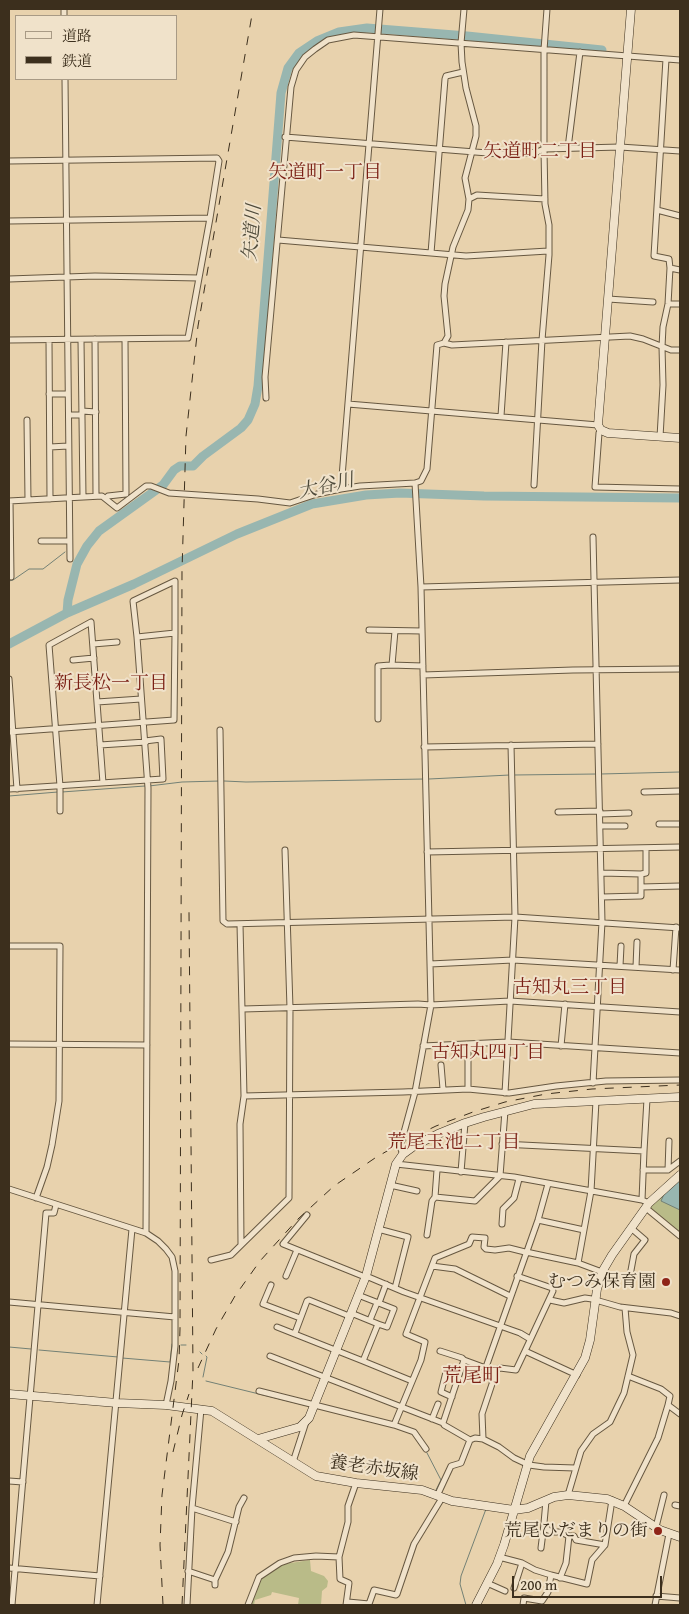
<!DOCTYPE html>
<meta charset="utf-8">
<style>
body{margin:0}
#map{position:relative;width:689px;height:1614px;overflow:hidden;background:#e8d2ad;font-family:"Gentium Book Plus","Noto Serif JP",serif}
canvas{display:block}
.frame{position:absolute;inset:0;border:10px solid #3c2f1d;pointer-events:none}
.legend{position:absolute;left:15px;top:15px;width:162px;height:65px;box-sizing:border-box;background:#f0e2ca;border:1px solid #a89a85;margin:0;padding:6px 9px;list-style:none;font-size:15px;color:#3c2f1d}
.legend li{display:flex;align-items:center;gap:10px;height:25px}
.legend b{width:25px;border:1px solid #a89a85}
.scale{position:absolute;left:512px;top:1576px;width:150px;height:22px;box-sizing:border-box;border:2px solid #3c2f1d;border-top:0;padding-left:6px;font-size:15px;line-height:18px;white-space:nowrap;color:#3c2f1d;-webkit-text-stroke:4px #f0e2ca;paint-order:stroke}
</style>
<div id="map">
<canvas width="689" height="1614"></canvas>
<div class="frame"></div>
<ul class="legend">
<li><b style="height:6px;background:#f0e2ca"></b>道路</li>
<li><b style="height:6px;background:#3c2f1d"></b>鉄道</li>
</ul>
<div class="scale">200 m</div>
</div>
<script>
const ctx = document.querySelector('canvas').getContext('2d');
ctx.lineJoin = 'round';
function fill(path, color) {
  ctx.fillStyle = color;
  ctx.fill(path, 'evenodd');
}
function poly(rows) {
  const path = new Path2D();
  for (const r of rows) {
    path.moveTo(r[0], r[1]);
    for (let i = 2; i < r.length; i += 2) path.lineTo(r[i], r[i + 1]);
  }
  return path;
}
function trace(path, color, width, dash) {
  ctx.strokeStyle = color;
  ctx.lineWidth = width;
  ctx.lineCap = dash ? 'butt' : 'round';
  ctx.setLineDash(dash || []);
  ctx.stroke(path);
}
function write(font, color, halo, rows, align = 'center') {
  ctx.font = font + ' "Gentium Book Plus","Noto Serif JP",serif';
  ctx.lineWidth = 4;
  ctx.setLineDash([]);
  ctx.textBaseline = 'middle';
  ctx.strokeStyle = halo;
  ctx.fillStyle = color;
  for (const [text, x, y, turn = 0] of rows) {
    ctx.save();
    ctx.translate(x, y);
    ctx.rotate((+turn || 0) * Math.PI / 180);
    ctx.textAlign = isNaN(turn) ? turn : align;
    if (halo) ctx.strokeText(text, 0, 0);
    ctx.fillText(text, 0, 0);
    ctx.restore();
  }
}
fill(poly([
 [680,1176,680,1234,648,1207],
 [310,1560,311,1571,324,1576,328,1581,327,1587,322,1591,321,1605,298,1605,299,1598,272,1592,271,1595,255,1600,254,1605,251,1605,257,1585,265,1574,284,1564]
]), '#b9bb88');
const water = poly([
 [680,1179,680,1210,661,1201,665,1192,680,1179]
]);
fill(water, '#98b6b0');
trace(water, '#738075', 1);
trace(poly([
 [9,581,13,580,29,569,43,569,65,552],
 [601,774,680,772],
 [514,775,597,774],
 [429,779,510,775],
 [224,781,246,782,425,779],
 [149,786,182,782,220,781],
 [62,792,145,786],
 [9,796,58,792],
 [181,1345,186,1345],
 [9,1347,31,1349],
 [39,1350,118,1357],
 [200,1352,202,1354],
 [122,1358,170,1362,172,1344],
 [203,1377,207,1357,206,1356],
 [206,1381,304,1405],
 [426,1451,441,1480,435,1492],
 [466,1605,460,1584,461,1576,486,1509]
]), '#738075', 1);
trace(poly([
 [67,613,68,600,77,564,87,546,99,531,163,485,174,470,180,466,193,466,203,456,241,428,248,420,255,404,258,386,281,93,288,68,299,53,317,41,339,32,367,28,467,36,602,50],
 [9,644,67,613,134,584,237,534,312,504,366,495,400,493,484,496,680,498]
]), '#98b6b0', 9);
const street = poly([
 [64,9,64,16],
 [65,79,70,559],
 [285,137,513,155,537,152,544,149,620,147,680,151],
 [568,148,580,52],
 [9,161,217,158,219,161,210,218,9,221],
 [469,199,477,195,545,199],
 [657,210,680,216],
 [278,240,431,253,445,79,446,76,463,72],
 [431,253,466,256,548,251],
 [670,268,680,270],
 [9,279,95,276,199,278,210,218],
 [608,299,653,302],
 [668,304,680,304],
 [95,339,96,496],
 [9,340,188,338,199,278],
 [49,340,50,499],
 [81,340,83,497],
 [444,343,448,336,444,296,445,284,453,247,468,210,469,199,465,178,476,136,476,126,466,88,462,62,461,43,464,9],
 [49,394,68,394],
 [266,398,265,377,291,87,296,70,305,57,315,49,328,40,354,35,680,60],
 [348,404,598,425],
 [82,411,96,412],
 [69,415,82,415],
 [501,416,506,342],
 [27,420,28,500],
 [601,430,599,433,595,487,680,489],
 [660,437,663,385,662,347,663,327,668,304,670,268,669,259,654,256,666,59],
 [50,447,68,446],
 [534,485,542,340,549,255,549,225,545,204,544,149,544,50,547,9],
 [341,489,380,9],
 [106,498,108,496,126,494,125,339],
 [9,501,102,496,117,508,146,486,151,486,169,493,258,499,290,503,317,494,341,489,360,486,415,483],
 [10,501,11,577],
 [41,541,69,541],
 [421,587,680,580],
 [369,630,422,631],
 [137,637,148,788,146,1233],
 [93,644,117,642],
 [73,660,94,658],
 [392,665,395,631],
 [423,675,573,670,680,669],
 [9,679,17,789],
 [97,702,141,699],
 [378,719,378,666,390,665,423,666],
 [220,730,223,921,227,924,515,917,680,928],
 [9,732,174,720,175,633,175,581,133,601,137,637,175,633],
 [100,745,146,742],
 [424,747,598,744],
 [9,789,163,779,161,739,145,741],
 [644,792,680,791],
 [60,811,60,786,49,645,91,622,103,783],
 [558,812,600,811],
 [600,814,629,813],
 [659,824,680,824],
 [601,826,625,826],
 [427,852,680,847],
 [602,873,641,874],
 [641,887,680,886],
 [602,897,641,896,641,874,646,873,646,848],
 [240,924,244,1096,240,1124,241,1244],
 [9,946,60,946,59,1101,52,1145,47,1167,36,1198],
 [430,964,513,960,680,970],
 [620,966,621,946],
 [636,967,637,942],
 [673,970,676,927],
 [243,1009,418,1004,431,1005,510,1001,680,1012],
 [9,1044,147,1045],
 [468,1044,468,1089],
 [423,1046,508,1042,680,1053],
 [561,1046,565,1004],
 [441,1065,443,1089],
 [593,1083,602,922,593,537],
 [505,1093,515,917,511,745],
 [244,1096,403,1092,468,1089,509,1093,556,1086,606,1081,680,1080],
 [502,1144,644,1151,642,1200],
 [644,1151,647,1099],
 [403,1154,400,1147,415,1092,431,1005,421,587,415,483,421,481,427,469,437,345,444,343,452,345,630,336,643,339,671,350,680,350],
 [396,1164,514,1177,642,1200,649,1203],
 [643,1170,668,1170,680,1161],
 [668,1170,669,1141],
 [461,1172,465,1123],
 [390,1185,417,1191],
 [9,1189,146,1233,158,1241,166,1249,172,1257,175,1271,175,1346,171,1381,166,1405],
 [435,1197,437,1170],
 [646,1208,680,1236],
 [307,1215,283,1244,365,1277],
 [538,1220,584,1230],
 [502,1224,503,1209,514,1198,519,1179],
 [378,1229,408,1237,395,1288],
 [427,1235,432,1201,435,1197,475,1201,500,1176,505,1111],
 [526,1252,578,1263,602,1272],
 [211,1260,231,1255,289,1198,290,1008,285,850],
 [578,1263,591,1191,596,1101],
 [432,1266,455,1269,510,1296],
 [286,1276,297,1250],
 [366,1276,404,1292,520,1333,530,1339],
 [517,1276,552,1288,553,1291,525,1351,577,1375],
 [629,1281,634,1254,645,1240,631,1228],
 [271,1285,263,1304,300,1318],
 [358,1295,394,1309,387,1327,378,1324],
 [550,1300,564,1303,585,1298,592,1299,620,1307,671,1313,680,1316],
 [9,1302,175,1317],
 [379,1303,386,1284],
 [351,1313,378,1324,363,1361,412,1381],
 [370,1320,377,1303],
 [277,1327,363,1361],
 [295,1333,307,1301,309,1300,349,1316],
 [440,1351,462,1358,464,1360],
 [270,1356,443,1423,444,1425,470,1440],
 [486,1367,538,1220,548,1184],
 [446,1372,441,1392,452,1397],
 [628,1376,661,1389,670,1396,668,1405,680,1414],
 [259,1391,394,1425,421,1360,425,1342,406,1334,435,1258,469,1244,472,1237,485,1238,484,1247,486,1249,495,1250,509,1248,525,1252],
 [432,1419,438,1404],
 [443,1423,464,1360,494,1371,500,1368,516,1370,525,1351],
 [394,1425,414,1432,426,1449],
 [483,1439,482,1414,492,1384,494,1371],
 [293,1462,306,1422],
 [9,1481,23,1482],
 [568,1495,581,1451,593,1434,610,1422,624,1393,633,1355,627,1332,625,1308],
 [437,1496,451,1466,461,1463,470,1440,475,1438,483,1439,499,1447,514,1458,529,1465,544,1467,575,1468],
 [546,1501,544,1523,548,1530,553,1532,561,1532,569,1536,566,1563,560,1578],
 [675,1505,680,1506],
 [624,1506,658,1438,668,1405],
 [192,1508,236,1522],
 [656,1527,664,1495],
 [569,1536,574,1536,576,1540,605,1545],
 [541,1548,544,1524],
 [499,1557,522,1563,535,1570,551,1575],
 [9,1568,100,1576],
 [188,1571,215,1580],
 [487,1583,505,1591],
 [215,1585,215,1580,228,1552,239,1507,244,1498],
 [514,1588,522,1563],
 [656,1596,680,1598],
 [348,1602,369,1604,374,1590,396,1595,397,1594,414,1544,442,1498],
 [12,1605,46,1213,54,1213,56,1205],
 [97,1605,132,1229],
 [187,1605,192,1508,201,1409],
 [248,1605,259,1577,280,1563,294,1558,316,1556,339,1557],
 [346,1605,349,1583,340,1579,339,1557,348,1522,348,1506,356,1483],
 [523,1605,524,1598,542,1601,548,1592,551,1575,587,1584,592,1560,605,1545,612,1500],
 [655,1605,669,1534]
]);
const secondary = poly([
 [631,9,598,425,601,430,608,433,680,438],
 [9,1394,117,1403,166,1405,212,1411,316,1476,356,1483,422,1490,452,1501,514,1510,528,1508,554,1497,568,1495,607,1499,624,1506,660,1530,680,1537],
 [258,1439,300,1427,309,1418,366,1276,396,1164,403,1154,414,1146,438,1134,465,1123,484,1117,534,1104,680,1097],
 [476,1605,497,1564,504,1545,530,1456,585,1358,590,1340,597,1289,602,1272,612,1255,649,1203,680,1175]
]);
trace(street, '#675841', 7);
trace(secondary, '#3c2f1d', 9);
trace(street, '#f0e2ca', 5);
trace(secondary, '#f0e2ca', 8);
trace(poly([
 [198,1368,216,1329,235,1296,260,1261,298,1219,334,1186,375,1158,401,1143,436,1126,473,1112,505,1102,546,1094,592,1089,680,1085],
 [173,1452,182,1415,189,1394],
 [163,1605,160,1545,162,1495,179,1360,180,1329,182,571,186,436,198,326,253,9],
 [182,1605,193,1371,189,911]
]), '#3c2f1d', 1, [9, 9]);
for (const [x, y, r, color] of [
 [666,1282,5,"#8f2418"],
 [658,1531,5,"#8f2418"]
]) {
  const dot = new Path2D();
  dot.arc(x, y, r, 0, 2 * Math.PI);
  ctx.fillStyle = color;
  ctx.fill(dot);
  trace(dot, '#f0e2ca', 2);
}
write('18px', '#3c2f1d', '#f0e2ca', [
 ["むつみ保育園",656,1282],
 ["荒尾ひだまりの街",648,1531]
], 'right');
write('18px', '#3c2f1d', '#f0e2ca', [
 ["養老赤坂線",374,1469,8]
]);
write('19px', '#7a1f14', '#f0e2ca', [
 ["矢道町二丁目",540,152],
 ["矢道町一丁目",325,173],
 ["新長松一丁目",111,684],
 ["古知丸三丁目",570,988],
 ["古知丸四丁目",488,1053],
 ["荒尾玉池二丁目",454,1143]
]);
write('italic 19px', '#4e4a3a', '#f0e2ca', [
 ["矢道川",253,233,-85],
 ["大谷川",326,487,-13]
]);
write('20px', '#7a1f14', '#f0e2ca', [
 ["荒尾町",472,1377]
]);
</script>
